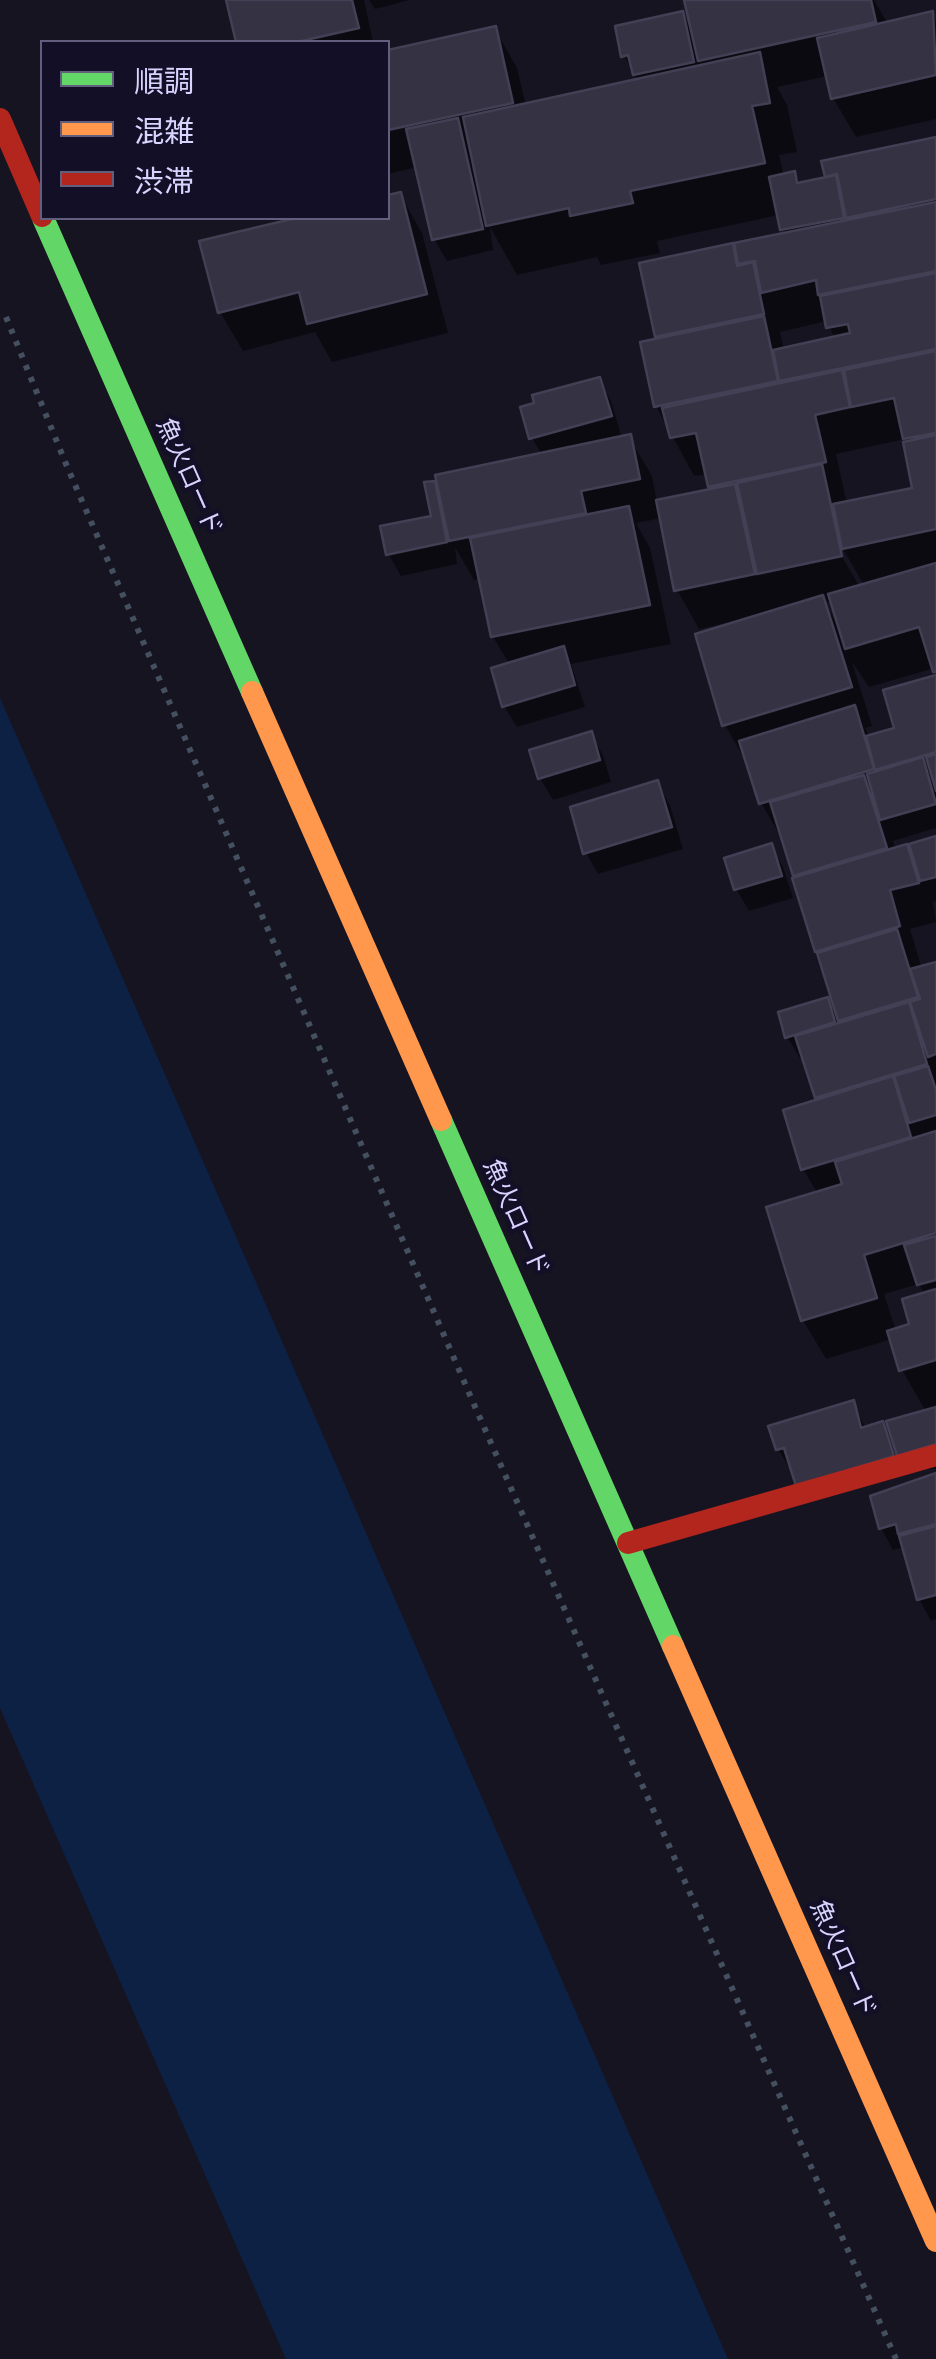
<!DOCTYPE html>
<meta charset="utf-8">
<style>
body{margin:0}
#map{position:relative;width:936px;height:2359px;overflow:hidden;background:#161421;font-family:"Archivo Narrow","Noto Sans JP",sans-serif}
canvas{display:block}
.legend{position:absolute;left:40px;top:40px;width:350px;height:180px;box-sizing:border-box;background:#130f26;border:2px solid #625e7d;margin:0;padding:12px 18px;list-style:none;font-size:30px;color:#d9d4ff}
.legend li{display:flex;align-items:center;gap:20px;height:50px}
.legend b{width:50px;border:2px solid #625e7d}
</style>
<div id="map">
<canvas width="936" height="2359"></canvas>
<ul class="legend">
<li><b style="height:12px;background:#63d668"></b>順調</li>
<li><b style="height:12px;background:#ff974d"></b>混雑</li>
<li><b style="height:12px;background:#b3261e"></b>渋滞</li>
</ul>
</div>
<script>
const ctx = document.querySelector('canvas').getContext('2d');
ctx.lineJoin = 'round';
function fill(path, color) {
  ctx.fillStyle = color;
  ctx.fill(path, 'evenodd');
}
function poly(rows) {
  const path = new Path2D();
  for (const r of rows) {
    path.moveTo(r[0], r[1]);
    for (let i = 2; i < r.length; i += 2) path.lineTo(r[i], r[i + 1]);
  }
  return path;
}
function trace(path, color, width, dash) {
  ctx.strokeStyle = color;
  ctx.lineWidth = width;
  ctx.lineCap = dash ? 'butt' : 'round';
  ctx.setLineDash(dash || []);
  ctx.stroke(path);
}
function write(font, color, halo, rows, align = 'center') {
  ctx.font = font + ' "Archivo Narrow","Noto Sans JP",sans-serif';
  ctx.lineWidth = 9;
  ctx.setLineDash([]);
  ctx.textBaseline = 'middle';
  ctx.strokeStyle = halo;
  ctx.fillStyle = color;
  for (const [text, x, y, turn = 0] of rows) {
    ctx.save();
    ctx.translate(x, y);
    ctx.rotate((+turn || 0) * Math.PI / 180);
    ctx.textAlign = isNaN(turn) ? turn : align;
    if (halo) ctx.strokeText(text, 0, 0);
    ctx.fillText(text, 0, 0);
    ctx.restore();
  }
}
fill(poly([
 [0,698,728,2359,0,2359]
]), '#0d2144');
fill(poly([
 [0,1708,286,2359,0,2359]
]), '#161421');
fill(poly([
 [228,0,364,0,373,42,238,42],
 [369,0,410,0,375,9],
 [686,0,874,0,888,24,932,14,936,21,936,119,856,137,833,98,828,76,777,87,787,105,797,152,779,155,784,176,794,174,800,185,829,179,827,176,936,139,936,672,935,668,869,687,852,662,872,726,865,728,871,738,897,729,936,677,936,828,893,841,896,850,906,847,915,863,936,838,936,901,933,902,936,922,910,929,922,969,936,964,936,1469,791,1470,778,1449,853,1403,866,1429,882,1424,893,1444,926,1412,902,1370,892,1339,826,1359,803,1320,818,1194,803,1169,820,1101,805,1057,800,1058,787,1037,826,1000,839,1017,798,879,784,842,761,803,747,764,725,725,698,636,728,627,727,623,699,629,677,590,662,518,636,523,650,548,671,644,571,664,585,707,517,727,504,706,510,665,493,637,481,578,474,580,455,547,457,564,401,576,389,555,383,528,434,518,433,483,441,497,542,455,532,438,599,380,611,401,622,438,629,437,652,476,657,502,713,491,708,474,694,476,656,406,659,341,642,265,786,236,779,215,657,241,660,253,601,265,597,257,517,275,490,227,493,250,447,261,434,239,418,167,388,174,388,53,495,29,517,68,526,106,638,81,624,56,618,28,682,14,692,31],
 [827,321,835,339,784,350,780,332],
 [905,439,915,490,847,504,836,454],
 [836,537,865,587,860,587,832,540],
 [833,601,838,626,825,603],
 [919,1284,925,1295,913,1326,896,1331,884,1294],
 [400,194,422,233,448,333,332,362,315,332,243,351,220,312,202,243,307,218,388,218,388,197],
 [591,734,603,755,611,782,553,800,540,778,532,752],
 [657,783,670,805,683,849,598,874,586,853],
 [771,846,783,867,793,898,749,911,736,889],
 [936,1475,936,1619,931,1621,919,1599,904,1547,893,1550,881,1528]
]), '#0007');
const building = poly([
 [226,0,352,0,359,28,297,42,236,42,226,0],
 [684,0,871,0,876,22,698,61,684,0],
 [683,11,694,62,633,75,628,55,621,57,615,26,683,11],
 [933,11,936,75,831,99,817,38,933,11],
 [496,26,513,103,388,130,388,50,496,26],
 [760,52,770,103,752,106,765,163,630,191,633,203,570,216,569,208,486,226,463,117,760,52],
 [458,118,483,229,432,240,406,129,458,118],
 [936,137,936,199,846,218,837,174,825,177,821,161,936,137],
 [795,171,797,183,836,175,844,218,780,230,769,177,795,171],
 [401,192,427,294,307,324,299,292,218,313,199,241,296,218,388,218,388,195,401,192],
 [936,202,936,271,818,295,816,280,761,293,755,261,738,264,734,243,936,202],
 [733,243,737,266,753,262,764,314,655,337,639,263,733,243],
 [936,273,936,349,779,381,773,350,850,333,848,324,826,328,820,296,936,273],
 [764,316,778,381,654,407,640,342,764,316],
 [936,351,936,433,903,439,894,398,851,407,844,370,936,351],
 [842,370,850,407,815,415,826,462,708,487,696,433,670,438,662,408,842,370],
 [600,377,612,416,529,439,520,407,534,403,532,395,600,377],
 [631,434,640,479,581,491,586,513,449,541,435,475,631,434],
 [936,435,936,529,842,549,833,504,912,488,903,442,936,435],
 [822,464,842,556,757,574,737,483,822,464],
 [435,481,447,542,386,555,380,526,431,516,424,482,435,481],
 [735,484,755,574,674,591,656,500,735,484],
 [629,506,650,605,491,637,470,538,629,506],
 [936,563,936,672,933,672,919,627,845,649,828,594,936,563],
 [823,595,852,687,722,726,695,634,823,595],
 [564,646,575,685,502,707,491,668,564,646],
 [936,675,936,752,875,770,866,736,894,728,883,690,936,675],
 [855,705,874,769,759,804,739,741,855,705],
 [592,731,600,760,538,779,529,750,592,731],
 [936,754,936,791,926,757,936,754],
 [923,757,936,804,880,820,867,774,923,757],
 [864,775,887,848,793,876,770,802,864,775],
 [658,780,672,827,583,854,570,807,658,780],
 [936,836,936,877,920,881,909,844,936,836],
 [772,843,782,876,734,890,724,858,772,843],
 [907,844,919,883,890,890,900,926,815,952,792,878,907,844],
 [897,929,918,997,838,1021,817,953,897,929],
 [936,962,936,1054,928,1057,910,1002,920,999,910,969,936,962],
 [828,997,835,1022,785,1038,778,1012,828,997],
 [909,1002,927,1064,815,1098,795,1036,909,1002],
 [928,1066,936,1090,936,1115,909,1123,894,1076,928,1066],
 [893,1076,911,1137,801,1170,783,1110,893,1076],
 [936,1131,936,1233,864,1255,877,1298,801,1321,766,1207,842,1184,835,1162,936,1131],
 [936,1236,936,1280,917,1285,904,1245,936,1236],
 [936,1289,936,1360,899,1371,887,1331,909,1324,902,1299,936,1289],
 [854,1400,861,1428,883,1421,894,1456,796,1486,784,1448,776,1450,768,1426,854,1400],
 [936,1407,936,1444,897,1456,886,1421,936,1407],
 [936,1473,936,1524,898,1534,896,1524,879,1529,870,1496,936,1473],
 [936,1526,936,1595,917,1600,899,1536,936,1526]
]);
fill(building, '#343243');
trace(building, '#433f54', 2.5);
trace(poly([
 [6,317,66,464,476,1409,896,2359]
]), '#44505f', 6, [5, 8]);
trace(poly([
 [43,218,252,692],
 [441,1120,673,1646]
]), '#63d668', 22);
trace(poly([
 [252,692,441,1120],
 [673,1646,936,2241]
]), '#ff974d', 22);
trace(poly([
 [0,119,42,216],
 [628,1543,936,1455]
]), '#b3261e', 22);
write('25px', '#d9d4ff', '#130f26', [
 ["魚火ロード",188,477,66],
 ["魚火ロード",515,1218,66],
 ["魚火ロード",842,1959,66]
]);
</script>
